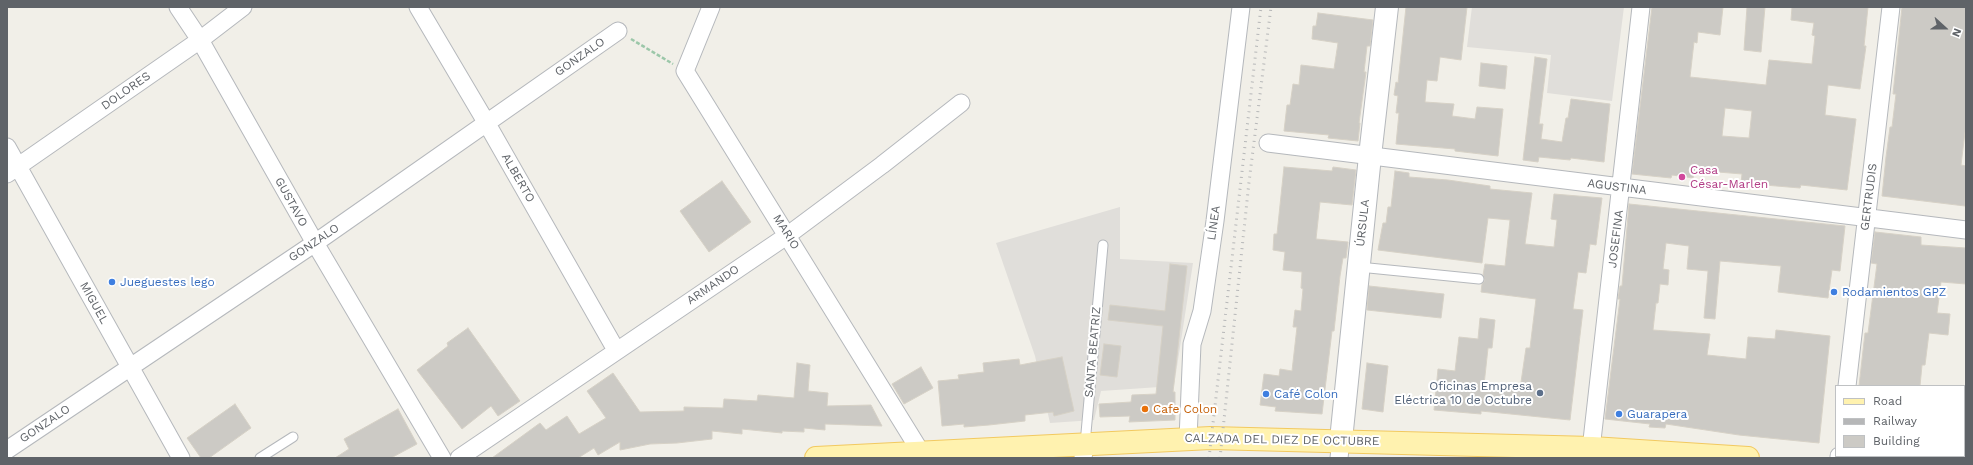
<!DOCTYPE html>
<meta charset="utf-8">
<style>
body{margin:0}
#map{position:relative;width:1973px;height:465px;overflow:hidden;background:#f1efe8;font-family:"Work Sans",sans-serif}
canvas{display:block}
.frame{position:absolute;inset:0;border:8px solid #5f6368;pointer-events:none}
.legend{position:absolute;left:1835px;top:385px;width:130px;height:72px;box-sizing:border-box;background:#fff;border:1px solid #bfc1c3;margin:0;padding:5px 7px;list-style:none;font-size:12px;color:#5f6368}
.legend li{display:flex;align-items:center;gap:8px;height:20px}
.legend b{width:20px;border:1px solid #bfc1c3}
.north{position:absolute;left:1925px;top:8px;width:40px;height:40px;-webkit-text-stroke:3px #fff;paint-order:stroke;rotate:111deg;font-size:11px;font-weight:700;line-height:16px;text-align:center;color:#5f6368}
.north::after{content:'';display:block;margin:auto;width:14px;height:18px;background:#5f6368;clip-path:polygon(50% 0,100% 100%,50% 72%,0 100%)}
</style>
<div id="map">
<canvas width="1973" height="465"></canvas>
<div class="frame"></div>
<ul class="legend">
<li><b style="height:5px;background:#fff2af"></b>Road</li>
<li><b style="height:5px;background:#b6b7b8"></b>Railway</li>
<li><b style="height:11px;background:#cccac5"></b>Building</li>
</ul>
<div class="north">N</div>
</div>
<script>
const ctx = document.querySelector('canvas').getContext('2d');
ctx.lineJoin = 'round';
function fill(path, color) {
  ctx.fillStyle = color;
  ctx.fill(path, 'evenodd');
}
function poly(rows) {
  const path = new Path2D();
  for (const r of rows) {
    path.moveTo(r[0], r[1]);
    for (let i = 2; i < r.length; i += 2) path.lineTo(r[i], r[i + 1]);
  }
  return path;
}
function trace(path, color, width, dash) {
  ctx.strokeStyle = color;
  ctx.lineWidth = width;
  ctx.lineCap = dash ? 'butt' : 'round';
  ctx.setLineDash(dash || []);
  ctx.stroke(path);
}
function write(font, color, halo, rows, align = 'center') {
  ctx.font = font + ' "Work Sans",sans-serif';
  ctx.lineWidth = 4;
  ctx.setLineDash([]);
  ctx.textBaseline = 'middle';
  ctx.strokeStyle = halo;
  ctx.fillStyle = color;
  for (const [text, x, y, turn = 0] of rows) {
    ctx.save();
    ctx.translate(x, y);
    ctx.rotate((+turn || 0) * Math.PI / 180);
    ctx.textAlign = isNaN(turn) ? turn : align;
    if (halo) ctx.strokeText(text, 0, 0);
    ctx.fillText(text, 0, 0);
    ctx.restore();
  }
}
fill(poly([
 [1472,7,1624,7,1612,101,1547,93,1551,55,1467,47],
 [1120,207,1120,259,1193,263,1174,386,1101,391,1094,420,1050,423,1035,356,996,243]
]), '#e0deda');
const building = poly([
 [1406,7,1467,7,1461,60,1440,57,1437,81,1427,80,1425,102,1454,104,1452,116,1475,119,1477,107,1503,109,1498,156,1455,151,1455,149,1396,144,1399,113,1396,113,1398,96,1394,95,1396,82,1398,83,1406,7],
 [1652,7,1723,7,1720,35,1698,32,1697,43,1694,42,1690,77,1766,85,1769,60,1812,64,1815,36,1812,35,1814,23,1791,20,1792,7,1868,7,1864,46,1866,46,1860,89,1828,85,1825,115,1856,119,1847,190,1801,185,1800,188,1741,183,1742,174,1718,172,1718,173,1694,171,1693,178,1672,175,1671,178,1632,174,1652,7],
 [1725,108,1752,111,1749,138,1722,136,1725,108],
 [1747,7,1765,7,1761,52,1744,50,1747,7],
 [1902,7,1966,7,1966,124,1961,165,1966,166,1965,206,1882,196,1886,157,1890,127,1892,127,1896,94,1893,94,1902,7],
 [1318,13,1373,20,1370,46,1367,46,1364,72,1366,72,1359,123,1360,123,1358,141,1328,138,1329,135,1284,131,1287,105,1290,105,1293,84,1299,85,1301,65,1334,69,1338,43,1312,39,1313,26,1316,26,1318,13],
 [1535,57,1547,59,1539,124,1543,124,1541,139,1562,142,1566,118,1568,118,1571,99,1610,104,1604,162,1571,158,1570,160,1539,157,1538,162,1523,160,1535,57],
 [1481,63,1507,66,1505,89,1479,86,1481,63],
 [1284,167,1332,171,1333,167,1356,170,1352,205,1320,202,1316,239,1348,242,1346,258,1343,258,1340,276,1334,331,1332,331,1322,414,1275,411,1276,407,1260,405,1264,374,1279,376,1280,369,1292,371,1297,327,1293,327,1295,310,1301,311,1303,289,1301,288,1302,272,1283,270,1285,252,1273,250,1274,234,1277,234,1284,167],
 [1395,171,1409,173,1409,177,1448,180,1490,186,1490,189,1532,193,1525,244,1554,247,1557,220,1551,219,1554,194,1602,198,1596,245,1590,244,1586,273,1578,272,1573,309,1583,310,1570,420,1481,411,1481,414,1434,410,1438,369,1455,371,1459,337,1478,339,1480,318,1495,320,1492,348,1488,348,1484,385,1520,389,1526,348,1530,348,1536,299,1481,292,1482,284,1485,280,1483,275,1485,264,1505,266,1510,220,1488,218,1482,263,1378,250,1383,223,1386,223,1388,207,1391,207,1395,171],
 [722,181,751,222,709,252,680,211,722,181],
 [1629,204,1845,226,1840,271,1832,270,1828,298,1778,292,1781,266,1720,261,1715,319,1704,318,1708,271,1687,269,1689,246,1666,243,1663,269,1669,270,1668,285,1660,284,1658,303,1656,303,1653,330,1710,334,1707,355,1746,359,1748,337,1775,339,1776,330,1830,336,1819,443,1739,435,1666,424,1665,428,1649,427,1650,424,1605,419,1620,299,1618,299,1620,286,1622,286,1629,204],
 [1875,232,1921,237,1921,245,1966,248,1966,284,1941,282,1937,313,1950,314,1948,335,1929,333,1925,365,1922,365,1920,386,1859,386,1865,333,1868,333,1877,264,1871,263,1875,232],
 [1170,264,1187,266,1173,392,1175,392,1175,420,1129,422,1130,416,1100,417,1099,404,1131,402,1132,395,1156,394,1163,326,1108,320,1110,305,1165,311,1170,264],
 [1369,286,1444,294,1441,318,1367,310,1369,286],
 [468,328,520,401,498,416,491,406,462,429,417,370,448,346,447,343,468,328],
 [1104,344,1121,346,1117,377,1100,375,1104,344],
 [1062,357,1074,411,1054,416,1053,412,1025,415,1025,421,989,425,964,427,964,424,942,426,938,381,959,379,958,375,984,372,983,363,1019,359,1020,365,1062,357],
 [797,363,810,365,808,391,828,393,827,406,871,405,882,426,825,424,825,430,804,428,804,432,782,431,782,433,742,429,742,434,712,431,712,439,677,443,650,444,620,450,620,442,598,455,594,448,578,458,492,458,540,423,546,430,567,416,579,434,606,418,587,391,613,373,640,412,684,411,684,407,723,408,724,399,757,401,758,395,794,398,797,363],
 [1367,363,1388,366,1383,412,1362,409,1367,363],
 [921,367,933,388,904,404,892,384,921,367],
 [235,404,251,428,209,458,201,458,187,438,235,404],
 [398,409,417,444,391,458,335,458,349,449,344,439,398,409]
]);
fill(building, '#cccac5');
trace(building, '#d6d1c6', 1);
const service = poly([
 [1359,267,1479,279],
 [1085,444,1103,245],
 [260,458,293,437]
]);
const minor = poly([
 [178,7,200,40,315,243,442,458],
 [418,7,486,122,616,350],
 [711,7,685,71,922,454],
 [1268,143,1966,230],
 [7,147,181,458],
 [7,174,200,40,243,7],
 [1847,386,1891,7],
 [1188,439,1192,344,1202,311,1215,221,1241,7],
 [7,450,315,243,618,31],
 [459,458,788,235,882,165,961,103],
 [1083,458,1085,444],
 [1339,458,1341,440],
 [1590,458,1641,7],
 [1839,458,1839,456]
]);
const tertiary = poly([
 [1341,440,1370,156,1387,7]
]);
const primary = poly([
 [816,458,1211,438,1592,448,1748,458]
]);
trace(service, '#b5b8bc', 11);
trace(minor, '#b5b8bc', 19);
trace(tertiary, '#b5b8bc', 24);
trace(primary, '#f2c960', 24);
trace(poly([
 [631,39,673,64]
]), '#9cc7a9', 2.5, [4, 2]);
trace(service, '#fff', 9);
trace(minor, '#fff', 17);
trace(tertiary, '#fff', 22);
trace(primary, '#fff2af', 22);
trace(poly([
 [1209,458,1261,7],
 [1220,458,1249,182,1271,7]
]), '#b6b7b8', 3, [1, 5]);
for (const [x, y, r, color] of [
 [1682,177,4,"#d1479c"],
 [112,282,4,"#3f7fe0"],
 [1834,292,4,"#3f7fe0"],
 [1540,393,4,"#5c6f8a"],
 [1266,394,4,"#3f7fe0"],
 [1145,409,4,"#e8710a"],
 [1619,414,4,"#3f7fe0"]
]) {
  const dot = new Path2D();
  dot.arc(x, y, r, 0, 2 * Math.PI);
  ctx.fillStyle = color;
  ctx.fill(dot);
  trace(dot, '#fff', 1.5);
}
write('12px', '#5f6368', '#fff', [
 ["GONZALO",580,57,-35],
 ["DOLORES",126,91,-35],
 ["ALBERTO",518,178,60],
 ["AGUSTINA",1617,187,7],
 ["GERTRUDIS",1869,197,-83],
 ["GUSTAVO",291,202,61],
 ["LÍNEA",1214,223,-82],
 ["ÚRSULA",1363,223,-84],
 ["MARIO",786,232,58],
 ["JOSEFINA",1616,239,-83],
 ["GONZALO",314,243,-34],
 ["ARMANDO",713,285,-34],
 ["MIGUEL",94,303,61],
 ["SANTA BEATRIZ",1093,352,-85],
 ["GONZALO",45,424,-34],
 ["CALZADA DEL DIEZ DE OCTUBRE",1282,440,1]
]);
write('12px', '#b23c85', '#fff', [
 ["Casa",1690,170],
 ["César-Marlen",1690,184]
], 'left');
write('12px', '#366cbe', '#fff', [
 ["Jueguestes lego",120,282],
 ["Rodamientos GPZ",1842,292],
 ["Café Colon",1274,394],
 ["Guarapera",1627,414]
], 'left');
write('12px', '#4e5e75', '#fff', [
 ["Oficinas Empresa",1532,386],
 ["Eléctrica 10 de Octubre",1532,400]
], 'right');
write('12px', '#c56008', '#fff', [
 ["Cafe Colon",1153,409]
], 'left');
</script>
